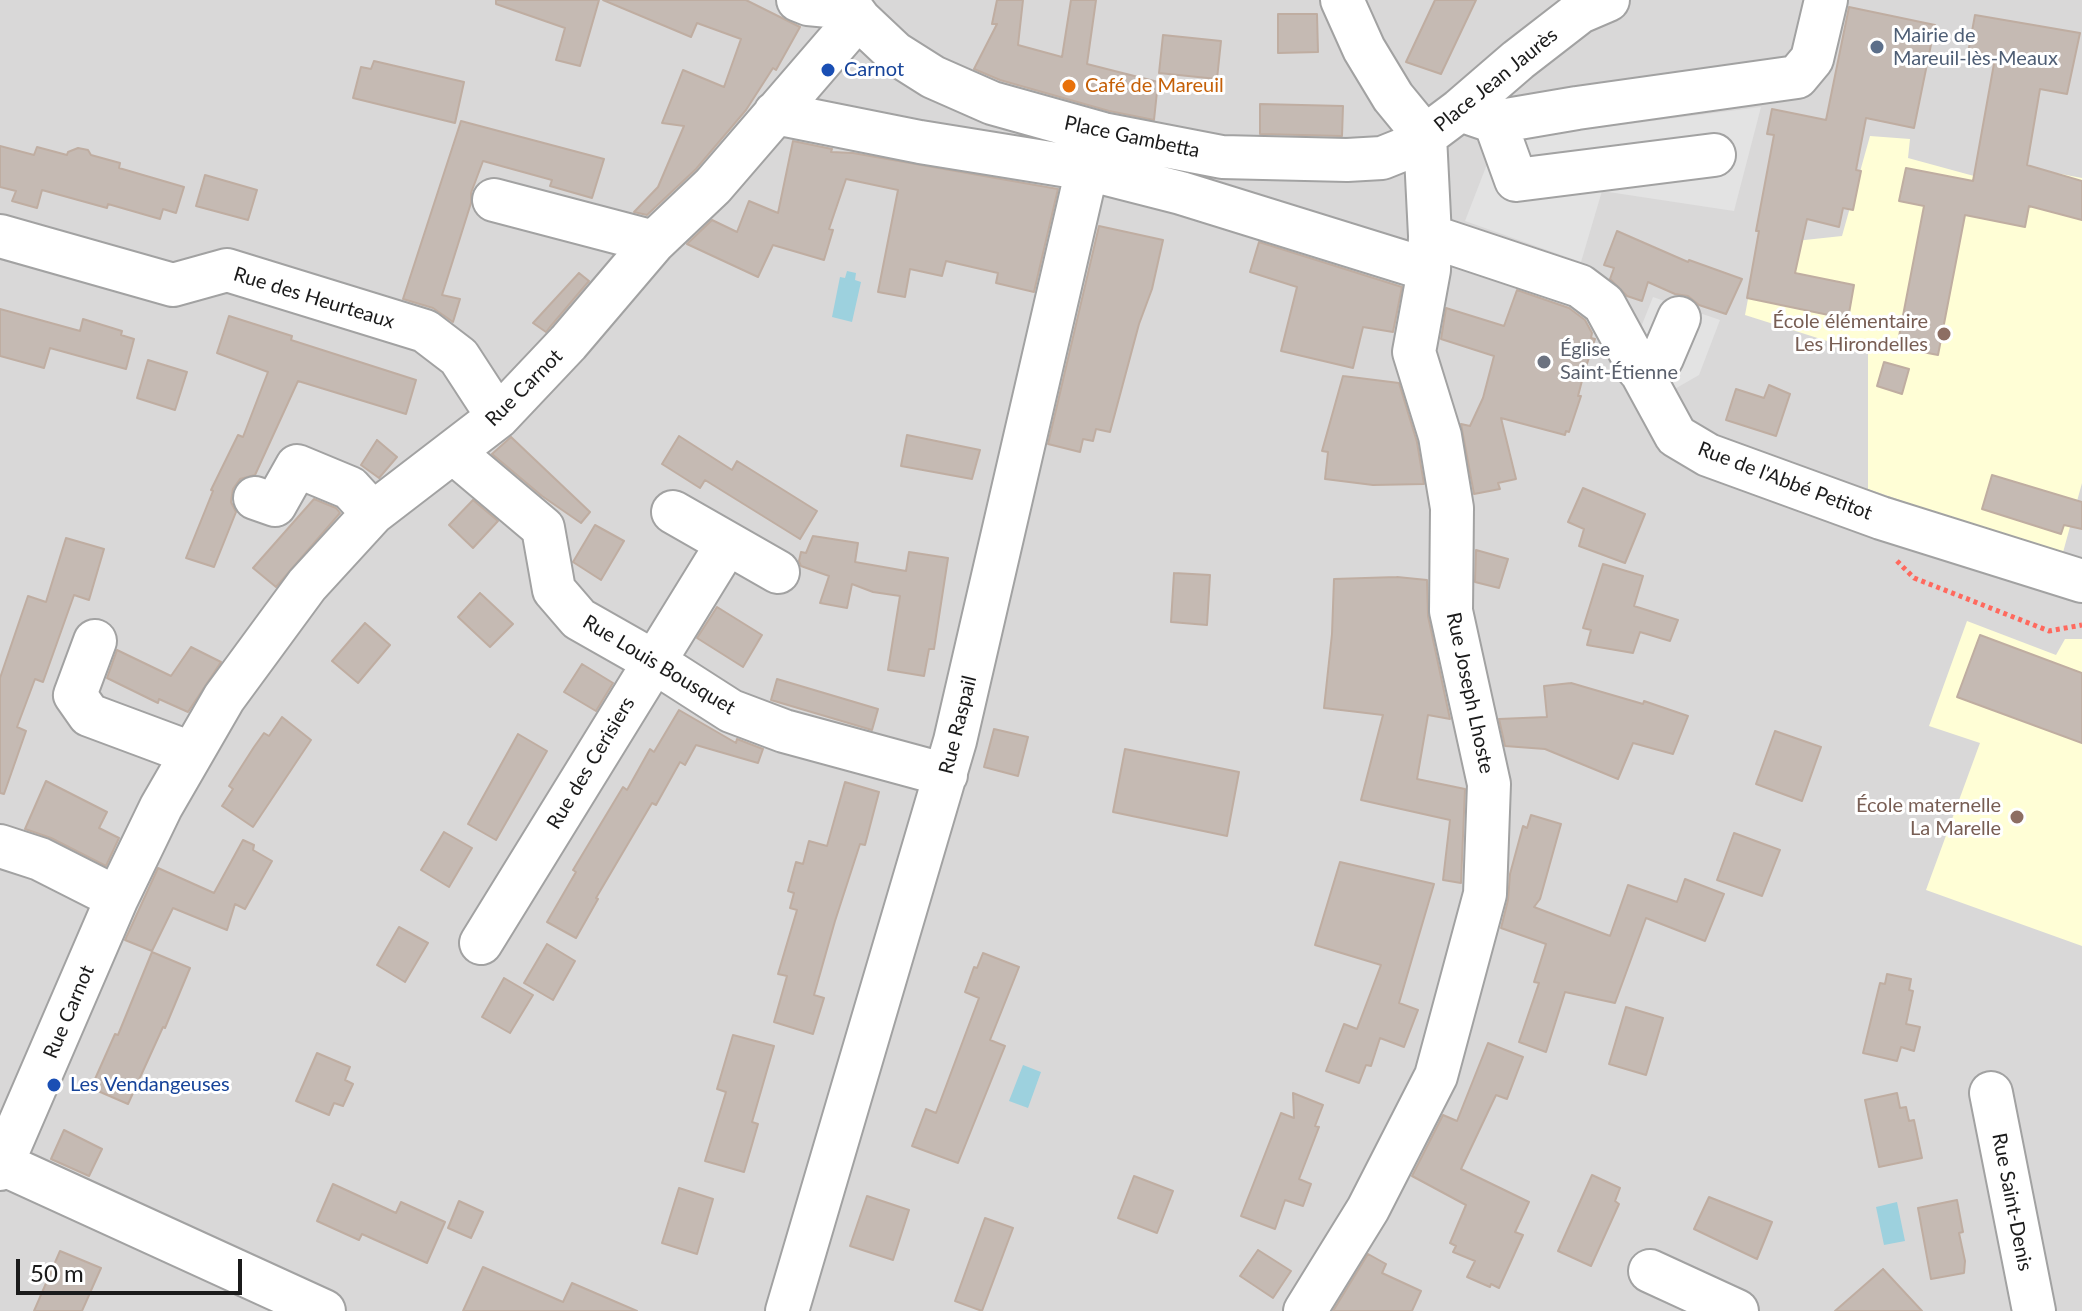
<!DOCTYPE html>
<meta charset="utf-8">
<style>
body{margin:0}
#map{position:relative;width:2082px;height:1311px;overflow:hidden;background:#ede8df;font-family:Lato,sans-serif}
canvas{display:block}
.scale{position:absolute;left:16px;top:1259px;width:226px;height:36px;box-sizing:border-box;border:4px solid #1b1b1b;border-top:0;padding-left:10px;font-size:24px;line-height:28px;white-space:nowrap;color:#1b1b1b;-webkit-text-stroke:6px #fff;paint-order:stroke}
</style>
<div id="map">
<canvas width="2082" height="1311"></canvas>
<div class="scale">50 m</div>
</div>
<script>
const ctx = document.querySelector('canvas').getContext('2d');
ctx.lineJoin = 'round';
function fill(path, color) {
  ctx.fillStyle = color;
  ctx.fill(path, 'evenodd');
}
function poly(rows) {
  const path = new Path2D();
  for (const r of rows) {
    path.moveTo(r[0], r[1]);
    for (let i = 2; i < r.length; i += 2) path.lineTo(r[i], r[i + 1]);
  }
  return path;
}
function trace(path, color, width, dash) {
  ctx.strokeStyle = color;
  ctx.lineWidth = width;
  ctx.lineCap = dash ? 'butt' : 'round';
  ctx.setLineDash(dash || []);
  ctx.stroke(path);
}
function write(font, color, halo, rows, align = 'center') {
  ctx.font = font + ' Lato,sans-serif';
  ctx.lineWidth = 6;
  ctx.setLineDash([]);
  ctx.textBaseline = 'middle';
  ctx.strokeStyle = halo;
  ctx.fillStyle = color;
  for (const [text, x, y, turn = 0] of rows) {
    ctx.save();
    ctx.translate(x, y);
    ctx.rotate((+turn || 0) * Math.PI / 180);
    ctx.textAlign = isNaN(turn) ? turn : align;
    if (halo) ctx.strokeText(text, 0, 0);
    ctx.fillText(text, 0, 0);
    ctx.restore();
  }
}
fill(poly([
 [0,0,2082,0,2082,1311,0,1311]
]), '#d9d8d8');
fill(poly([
 [1870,136,1910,139,1908,158,2029,191,2035,169,2082,178,2082,483,2062,556,1868,489,1868,354,1745,315,1758,245,1842,236],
 [1967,621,2056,655,2065,639,2082,639,2082,946,1926,890,1980,743,1929,726]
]), '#fffed6');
fill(poly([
 [1761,107,1734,211,1602,191,1581,262,1465,221,1496,141],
 [1653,297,1720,320,1699,375,1673,390,1641,327]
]), '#e3e3e3');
fill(poly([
 [847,271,856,273,855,280,861,282,852,322,832,317,840,277,845,278],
 [1023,1065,1041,1072,1028,1108,1009,1101],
 [1897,1202,1905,1241,1884,1245,1876,1207]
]), '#9dd1de');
const building = poly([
 [496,0,599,0,580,66,556,60,565,28,496,4,496,0],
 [603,0,746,0,800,27,776,70,773,68,746,110,696,169,647,215,634,212,658,187,684,126,662,123,683,70,724,87,741,39,697,23,691,37,603,0],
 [997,0,1023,0,1018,45,1062,57,1071,0,1096,0,1087,64,1158,82,1154,120,1109,111,1000,80,974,69,997,24,992,24,997,0],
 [1435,0,1476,0,1441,74,1406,62,1435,0],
 [1849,7,1935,25,1914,128,1866,118,1856,170,1861,171,1853,210,1843,208,1839,227,1807,219,1795,273,1854,285,1848,319,1747,298,1759,231,1756,231,1774,135,1767,134,1772,109,1826,120,1849,7],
 [1278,14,1317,14,1318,52,1278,53,1278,14],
 [1975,15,2080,33,2067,94,2040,89,2027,165,2082,181,2082,220,2029,206,2025,227,1965,215,1938,355,1897,347,1924,206,1899,201,1906,168,1973,181,1995,58,1968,53,1975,15],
 [1163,35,1221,41,1217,79,1159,73,1163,35],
 [374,61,464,82,455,123,353,98,361,67,371,69,374,61],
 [1260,104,1343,106,1342,136,1260,134,1260,104],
 [461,121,604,159,592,198,550,186,552,180,483,161,471,193,471,203,442,295,460,299,453,322,433,308,403,299,461,121],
 [793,141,832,149,831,152,853,153,1058,189,1034,292,996,283,998,273,946,261,942,276,910,269,905,297,878,292,898,190,846,179,829,229,833,230,824,260,773,245,758,277,687,244,712,220,737,232,749,201,778,213,793,141],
 [0,146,34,155,37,147,67,155,68,152,78,148,88,150,91,155,120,163,119,168,184,187,176,213,163,209,160,219,108,204,107,208,42,190,37,208,12,201,16,191,0,187,0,146],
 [205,175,257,190,248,220,196,206,205,175],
 [1099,226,1163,240,1152,289,1139,324,1110,432,1096,429,1093,441,1083,439,1080,452,1048,444,1099,226],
 [1617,231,1688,262,1689,260,1742,279,1726,314,1699,305,1688,296,1675,294,1648,282,1642,301,1627,296,1610,279,1614,268,1604,265,1617,231],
 [1259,242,1402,287,1393,332,1363,327,1353,368,1281,351,1297,287,1250,272,1259,242],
 [579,273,589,281,550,327,546,332,533,323,579,273],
 [1517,290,1569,308,1585,320,1592,333,1591,338,1595,339,1584,373,1578,396,1581,396,1569,432,1566,431,1565,435,1501,418,1516,479,1498,483,1500,489,1474,494,1461,424,1470,426,1483,398,1494,356,1441,339,1446,308,1504,326,1517,290],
 [0,309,80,331,83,319,122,331,121,335,134,339,126,369,50,348,44,368,0,356,0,309],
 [229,316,292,336,291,340,416,380,406,414,298,381,255,475,240,479,233,489,231,502,236,512,214,567,186,558,213,491,211,490,238,435,243,437,268,372,217,353,229,316],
 [148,360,187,372,175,410,137,398,148,360],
 [1884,362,1909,369,1902,394,1877,386,1884,362],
 [1343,376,1399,383,1417,442,1424,484,1373,485,1325,479,1328,452,1322,451,1343,376],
 [1769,385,1790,394,1776,436,1726,420,1736,389,1764,398,1769,385],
 [907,435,980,450,972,479,901,466,907,435],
 [679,436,732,470,737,461,817,511,800,539,705,480,700,488,662,464,679,436],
 [511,437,590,512,581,523,542,496,492,454,511,437],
 [377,440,397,457,379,478,361,465,377,440],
 [1992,475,2082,502,2082,529,2064,525,2061,534,1982,509,1992,475],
 [1583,488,1645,514,1625,563,1579,546,1584,529,1568,522,1583,488],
 [314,499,336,508,340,513,276,587,253,568,314,499],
 [473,500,498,521,473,548,449,525,473,500],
 [595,525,624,541,601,580,573,562,595,525],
 [813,536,858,543,855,562,906,571,909,552,948,558,934,649,929,649,924,676,888,670,900,596,873,592,852,584,847,608,820,603,829,576,801,566,799,561,801,552,806,553,813,536],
 [66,538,104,549,89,600,74,595,43,682,35,679,17,727,26,731,4,794,0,793,0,678,28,596,46,602,66,538],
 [1476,550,1508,559,1499,588,1475,582,1476,550],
 [1603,564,1643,576,1634,606,1678,620,1670,641,1640,632,1633,653,1587,645,1591,630,1583,628,1603,564],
 [1174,573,1210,575,1207,625,1171,622,1174,573],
 [1397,577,1427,580,1428,616,1450,719,1428,715,1417,779,1465,789,1461,883,1443,880,1450,820,1361,800,1383,715,1324,708,1332,634,1334,579,1397,577],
 [480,593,513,624,490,647,458,617,480,593],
 [717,607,762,635,743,667,697,638,717,607],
 [365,623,390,645,358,683,332,661,365,623],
 [1980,635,2082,673,2082,743,1957,697,1980,635],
 [191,647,221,662,188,712,159,699,158,703,107,678,117,650,171,676,191,647],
 [582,664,613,683,596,711,564,692,582,664],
 [777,679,878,709,872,730,771,700,777,679],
 [1571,683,1643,704,1644,701,1688,716,1673,754,1633,743,1618,779,1545,749,1505,746,1499,719,1547,717,1544,686,1571,683],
 [679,710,736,743,737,739,763,749,758,763,696,745,685,765,680,762,656,805,652,803,596,898,598,899,576,938,547,922,576,872,573,870,623,787,627,790,650,749,654,752,679,710],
 [282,717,311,740,253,827,222,806,233,789,229,786,254,747,264,733,269,736,282,717],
 [994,729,1028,737,1018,776,984,767,994,729],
 [1775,731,1821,747,1802,801,1756,784,1775,731],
 [518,734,547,751,496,840,468,824,518,734],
 [1125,749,1239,772,1227,836,1113,812,1125,749],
 [46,781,107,812,99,828,119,838,106,866,51,838,25,829,46,781],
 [845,782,879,792,865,845,860,844,835,921,814,995,824,998,813,1034,774,1022,787,976,778,974,797,910,790,908,794,893,788,891,796,862,803,864,809,841,827,846,845,782],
 [1531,815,1561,824,1540,899,1534,907,1610,936,1628,885,1677,902,1685,879,1724,894,1705,941,1646,918,1615,1003,1565,992,1546,1052,1519,1042,1539,983,1534,982,1546,944,1501,928,1508,900,1510,874,1523,826,1527,828,1531,815],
 [444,832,472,848,449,887,421,870,444,832],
 [1734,833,1780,850,1762,896,1717,880,1734,833],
 [243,840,254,845,253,850,272,861,245,909,235,904,227,930,173,908,152,951,125,940,158,868,214,893,243,840],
 [1340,862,1434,884,1399,1003,1418,1010,1404,1047,1380,1038,1371,1066,1366,1065,1359,1083,1326,1071,1344,1024,1357,1029,1381,965,1315,945,1340,862],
 [399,927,428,943,405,982,377,965,399,927],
 [547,944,575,961,553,1000,524,983,547,944],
 [152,952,190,968,165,1028,163,1027,128,1104,91,1088,115,1034,118,1035,152,952],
 [983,953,1019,967,990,1040,1005,1046,958,1163,912,1146,926,1109,936,1113,979,998,965,992,974,967,977,968,983,953],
 [1887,974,1911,979,1909,990,1913,991,1906,1024,1920,1027,1914,1051,1901,1047,1897,1061,1863,1053,1880,983,1885,984,1887,974],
 [504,978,533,995,510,1033,482,1017,504,978],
 [1626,1007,1663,1018,1646,1075,1609,1064,1626,1007],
 [733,1035,774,1046,752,1122,758,1124,744,1172,705,1161,726,1092,717,1089,733,1035],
 [1488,1043,1523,1057,1507,1099,1496,1095,1461,1169,1529,1202,1515,1232,1523,1235,1499,1288,1491,1284,1490,1287,1467,1277,1475,1261,1453,1252,1456,1246,1450,1243,1466,1205,1412,1176,1443,1115,1457,1121,1488,1043],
 [317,1053,350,1067,345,1080,353,1084,343,1106,334,1103,329,1115,296,1101,317,1053],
 [1293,1093,1323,1105,1315,1126,1319,1127,1299,1179,1311,1184,1303,1206,1285,1200,1275,1229,1241,1216,1281,1113,1294,1118,1293,1093],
 [1897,1093,1900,1108,1906,1107,1909,1121,1914,1120,1922,1158,1879,1167,1865,1100,1897,1093],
 [64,1130,102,1149,89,1176,51,1159,64,1130],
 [1592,1175,1620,1188,1615,1201,1619,1204,1591,1266,1558,1251,1592,1175],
 [1134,1176,1173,1191,1157,1233,1118,1218,1134,1176],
 [333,1184,396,1213,401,1202,445,1222,427,1263,362,1234,359,1240,317,1221,333,1184],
 [679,1188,713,1199,697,1254,662,1243,679,1188],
 [867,1196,909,1210,893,1260,850,1246,867,1196],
 [1709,1197,1772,1222,1757,1259,1694,1229,1709,1197],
 [1957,1200,1963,1232,1959,1233,1965,1261,1964,1273,1931,1279,1918,1208,1957,1200],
 [459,1201,483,1212,471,1238,448,1228,459,1201],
 [985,1218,1013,1228,982,1311,955,1301,985,1218],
 [1258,1250,1291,1271,1273,1298,1240,1276,1258,1250],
 [60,1251,101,1268,82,1311,34,1311,60,1251],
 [1368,1254,1386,1264,1382,1273,1421,1291,1412,1311,1333,1311,1368,1254],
 [483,1267,563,1302,572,1283,637,1311,463,1311,483,1267],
 [1883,1269,1922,1311,1835,1311,1883,1269]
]);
fill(building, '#c5bab3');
trace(building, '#bfada1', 2);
const minor = poly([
 [798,0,808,4,850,8],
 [845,0,860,20,895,53,933,77,992,103,1103,134,1222,157,1347,160,1382,158,1412,146,1460,110,1518,60,1580,12,1608,0],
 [1342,0,1364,49,1393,97,1425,136],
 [1460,110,1495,122,1577,108,1797,77,1812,59,1826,0],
 [775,113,920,142,1087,169,1181,193,1429,270],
 [1495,122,1516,180,1714,155],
 [494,200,654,242],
 [0,236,173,285,227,270,425,331,459,357,498,417],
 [1430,236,1580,286,1604,304,1676,436,1708,455,1881,518,2082,581],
 [1638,369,1662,358,1679,318],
 [454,453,543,528,554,590,579,619,653,661,731,711,784,731,946,775],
 [255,498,275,505,297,466,350,488,373,513],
 [673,512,778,572],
 [95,641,75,695,89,715,191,753],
 [0,846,40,859,117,898],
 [481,943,727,544],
 [1991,1093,2034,1311],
 [0,1163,324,1311],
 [0,1169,117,898,161,807,224,698,307,585,373,513,498,417,568,343,654,242,713,186,845,33,860,20],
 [1650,1271,1737,1311],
 [787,1311,955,741,1087,169,1103,134],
 [1305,1311,1368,1209,1436,1076,1485,894,1489,784,1451,611,1452,508,1440,436,1414,352,1429,270,1430,236,1425,136]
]);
trace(minor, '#a2a2a2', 46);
trace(poly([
 [1897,561,1914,578,2049,631,2082,625]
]), '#ff695e', 5, [4, 4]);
trace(minor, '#fff', 42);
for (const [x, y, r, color] of [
 [1877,47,8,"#5c6f8a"],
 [828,70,8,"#1a4fb4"],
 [1069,86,8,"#e8710a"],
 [1944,334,8,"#8d6e63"],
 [1544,362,8,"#6b7280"],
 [2017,817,8,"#8d6e63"],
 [54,1085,8,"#1a4fb4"]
]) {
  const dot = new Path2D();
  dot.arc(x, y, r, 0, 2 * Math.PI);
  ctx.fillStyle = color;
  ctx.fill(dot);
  trace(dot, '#fff', 3);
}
write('20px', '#4e5e75', '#fff', [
 ["Mairie de",1893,36],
 ["Mareuil-lès-Meaux",1893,59]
], 'left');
write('20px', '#164399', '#fff', [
 ["Carnot",844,70],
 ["Les Vendangeuses",70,1085]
], 'left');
write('20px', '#1b1b1b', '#fff', [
 ["Place Jean Jaurès",1496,80,-39],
 ["Place Gambetta",1132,137,12],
 ["Rue des Heurteaux",314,298,17],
 ["Rue Carnot",524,388,-45],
 ["Rue de l'Abbé Petitot",1785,481,21],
 ["Rue Louis Bousquet",659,665,31],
 ["Rue Joseph Lhoste",1470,693,78],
 ["Rue Raspail",958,725,-76],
 ["Rue des Cerisiers",591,763,-59],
 ["Rue Carnot",69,1012,-67],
 ["Rue Saint-Denis",2012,1202,79]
]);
write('20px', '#c56008', '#fff', [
 ["Café de Mareuil",1085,86]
], 'left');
write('20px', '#785e54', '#fff', [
 ["École élémentaire",1928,322],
 ["Les Hirondelles",1928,345],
 ["École maternelle",2001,806],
 ["La Marelle",2001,829]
], 'right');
write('20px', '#5b616d', '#fff', [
 ["Église",1560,350],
 ["Saint-Étienne",1560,373]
], 'left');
</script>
